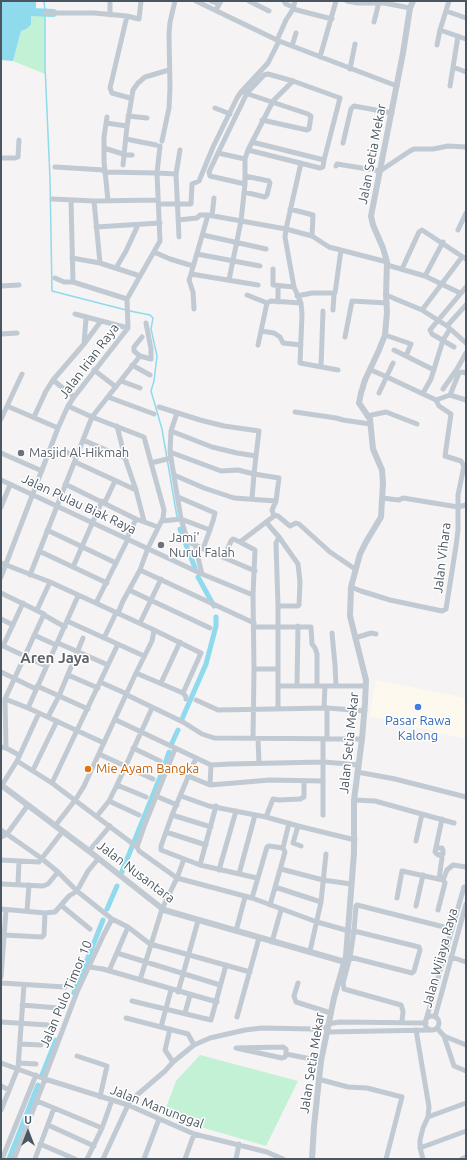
<!DOCTYPE html>
<style>
body{margin:0}
#map{position:relative;width:467px;height:1160px;overflow:hidden;background:#f5f3f3;font-family:Ubuntu,sans-serif}
canvas{display:block}
.frame{position:absolute;inset:0;border:2px solid #4a5661;pointer-events:none}
.north{position:absolute;left:8px;top:1112px;width:40px;height:40px;-webkit-text-stroke:3px #fff;paint-order:stroke;rotate:0deg;font-size:11px;font-weight:700;line-height:16px;text-align:center;color:#4a5661}
.north::after{content:'';display:block;margin:auto;width:14px;height:18px;background:#4a5661;clip-path:polygon(50% 0,100% 100%,50% 72%,0 100%)}
</style>
<div id="map">
<canvas width="467" height="1160"></canvas>
<div class="frame"></div>
<div class="north">U</div>
</div>
<script>
const ctx = document.querySelector('canvas').getContext('2d');
ctx.lineJoin = 'round';
function fill(path, color) {
  ctx.fillStyle = color;
  ctx.fill(path, 'evenodd');
}
function poly(rows) {
  const path = new Path2D();
  for (const r of rows) {
    if (r.length === 3) {
      path.moveTo(r[0] + r[2], r[1]);
      path.arc(r[0], r[1], r[2], 0, 2 * Math.PI);
      continue;
    }
    path.moveTo(r[0], r[1]);
    for (let i = 2; i < r.length; i += 2) path.lineTo(r[i], r[i + 1]);
  }
  return path;
}
function trace(path, color, width, dash) {
  ctx.strokeStyle = color;
  ctx.lineWidth = width;
  ctx.lineCap = dash ? 'butt' : 'round';
  ctx.setLineDash(dash || []);
  ctx.stroke(path);
}
function write(font, color, halo, rows, align = 'center') {
  ctx.font = font + ' Ubuntu,sans-serif';
  ctx.lineWidth = 3;
  ctx.setLineDash([]);
  ctx.textBaseline = 'middle';
  ctx.strokeStyle = halo;
  ctx.fillStyle = color;
  for (const [text, x, y, turn = 0] of rows) {
    ctx.save();
    ctx.translate(x, y);
    ctx.rotate((+turn || 0) * Math.PI / 180);
    ctx.textAlign = isNaN(turn) ? turn : align;
    if (halo) ctx.strokeText(text, 0, 0);
    ctx.fillText(text, 0, 0);
    ctx.restore();
  }
}
fill(poly([
 [376,680,466,698,466,739,369,716]
]), '#fdf9ef');
fill(poly([
 [32,12,45,13,45,74,13,61,21,31,31,25],
 [200,1055,298,1081,266,1146,163,1116,176,1081]
]), '#c3f1d5');
fill(poly([
 [1,1,32,1,31,25,26,29,21,31,13,61,1,60]
]), '#90daee');
trace(poly([
 [44,1,45,11],
 [45,15,45,66,50,179,52,291,126,310],
 [130,311,150,315,153,318,151,329,157,356,154,381,151,391,162,429,177,517]
]), '#90daee', 1.5);
trace(poly([
 [180,529,195,568],
 [198,577,214,606],
 [182,719,206,664,216,626,216,617],
 [171,745,178,730],
 [121,874,163,770,169,752],
 [107,909,117,886],
 [74,993,103,920],
 [42,1075,56,1040],
 [9,1159,38,1085]
]), '#90daee', 5);
trace(poly([
 [32,1,32,12,53,13]
]), '#90daee', 8);
trace(poly([
 [196,1,279,41,397,86],
 [211,1,216,3],
 [249,1,269,11],
 [284,1,286,4,293,7],
 [347,1,358,3,384,3,410,8],
 [293,9,332,19],
 [216,10,221,1],
 [446,11,466,18],
 [45,13,94,13,127,16],
 [110,15,110,1],
 [374,22,379,2],
 [440,30,466,39],
 [277,40,286,20,293,9,295,1],
 [437,45,440,30,449,1],
 [292,46,296,33],
 [320,57,336,1],
 [453,67,466,72],
 [350,69,355,44],
 [450,86,458,36],
 [245,93,308,114,311,116,309,129,307,130,262,120],
 [130,98,112,93,110,88,127,16,139,19,141,1],
 [215,108,230,114],
 [128,116,147,118],
 [107,117,104,137,104,161,108,201],
 [106,123,127,126],
 [126,139,156,145],
 [162,141,169,108,170,88,169,34,170,22,175,1],
 [252,142,324,160],
 [343,143,351,109,354,106,392,113],
 [104,148,126,155,132,155],
 [218,153,245,159],
 [1,158,15,158,18,157,19,140],
 [301,163,286,229,285,237,294,287,301,303,302,314,300,363,338,370],
 [123,165,127,126,133,90,138,83,145,77,169,70],
 [336,166,337,164,380,171,410,151,414,149,433,149,448,146,466,147],
 [55,167,104,170],
 [104,172,157,173,160,146],
 [176,174,179,237],
 [245,184,210,176,209,172,218,153,247,93,264,75,268,74,293,81,340,98,324,160,323,167,320,168,248,150],
 [244,192,265,197,267,195,270,183,269,181,245,176],
 [52,199,94,201,158,200],
 [71,201,73,282],
 [94,201,100,263],
 [159,204,191,204,192,184,199,181,213,147,237,98,241,92,268,63,279,41],
 [290,209,313,215,312,236],
 [212,216,214,198],
 [178,220,197,218,200,215,208,215],
 [96,227,160,223],
 [458,230,466,213],
 [203,235,266,249],
 [154,252,170,259,193,266],
 [197,254,260,266],
 [72,258,100,263,140,276],
 [387,265,425,276,460,293],
 [116,268,126,251,138,225],
 [273,269,273,285,294,287],
 [402,269,419,232,422,230,466,259],
 [191,274,189,280,193,292,194,309],
 [425,276,443,242],
 [55,278,64,282,73,282,127,299],
 [229,280,241,221,245,184,245,159,248,150,273,101,293,81],
 [258,285,191,274,208,215,286,229,312,236,329,247,387,262],
 [1,286,19,285],
 [247,295,267,303],
 [386,295,422,310,447,326,466,343],
 [297,296,312,293,335,293,341,250],
 [278,302,278,286],
 [333,310,334,294],
 [422,310,462,257],
 [75,314,128,328],
 [447,326,466,305],
 [261,331,274,333,280,337,283,343,301,345],
 [1,334,17,333],
 [385,335,411,344,406,356],
 [142,337,134,347,134,351,140,356,151,359,151,349,146,323],
 [345,337,352,301,387,303],
 [84,344,86,318],
 [258,345,267,303,271,301,301,303],
 [454,347,432,334,430,330,466,287],
 [394,350,434,370],
 [132,365,150,375],
 [321,367,323,311],
 [94,370,116,387],
 [371,370,387,377,436,400,450,395,466,400],
 [53,380,74,397],
 [121,381,140,388],
 [443,389,457,369,466,353],
 [379,393,393,363],
 [423,393,431,379,443,340,450,329],
 [450,395,459,373,462,372,466,373],
 [108,397,154,414],
 [7,406,58,428],
 [68,406,92,417,144,437,164,510,163,518,148,548,140,570,123,601,118,613],
 [159,407,200,420,224,426,259,431,256,456],
 [295,412,336,418,343,420,370,424],
 [367,416,386,412,417,424],
 [34,417,46,391,53,380,84,344,101,321],
 [1,419,22,374],
 [117,426,125,458,136,490,144,521],
 [171,431,177,413],
 [83,440,125,458],
 [66,452,77,457],
 [170,452,221,471,238,470,254,474,252,499],
 [1,453,42,471],
 [75,462,136,490],
 [151,463,171,458],
 [174,475,204,488,234,498,276,501],
 [1,480,202,574,253,595],
 [65,484,136,519,158,527],
 [178,497,215,513,213,521,203,549],
 [382,498,399,500,403,498,458,507,466,505],
 [105,502,115,481],
 [1,507,10,485],
 [274,515,278,516,290,526,296,523,299,524,330,552,355,569],
 [181,519,210,530],
 [162,521,181,519],
 [266,522,279,537,298,564,300,582,299,605,298,606,278,606],
 [47,530,116,563],
 [127,538,136,519],
 [240,542,274,516,272,510,276,501,279,478,254,474,256,456,237,453,212,447,171,431,170,452,181,519,188,542,255,571],
 [195,545,202,574],
 [39,551,107,583],
 [224,558,231,541,233,539,240,542,255,550,253,595,254,669,253,738],
 [1,563,50,582,152,629,154,631,152,641,136,673,84,786,76,799,55,826],
 [73,567,102,501],
 [140,570,254,623],
 [30,575,92,417,140,356],
 [1,577,58,428,68,406,74,397,128,328,127,299,160,241,157,173,176,174,180,150],
 [351,587,361,591,390,600,442,611,446,609,456,546,458,530,458,495,464,466,461,461,445,456,451,414,439,406,436,400],
 [129,590,210,628],
 [1,593,44,614,5,699,6,748],
 [78,596,28,708,104,743],
 [96,603,128,539],
 [37,610,50,582],
 [44,615,65,627],
 [1,619,13,625],
 [67,621,144,656],
 [140,623,161,579],
 [254,627,311,627,312,644,315,648,317,654,317,686],
 [152,629,201,653,183,693],
 [332,633,335,665,336,686],
 [34,635,56,645],
 [104,638,116,613],
 [355,638,371,633,376,634],
 [58,643,108,665],
 [1,645,46,666],
 [3,646,23,603],
 [254,669,278,669],
 [1,672,36,689],
 [136,673,183,693,186,697,186,699],
 [68,675,98,688],
 [100,682,127,694],
 [161,683,180,642],
 [37,686,88,709],
 [278,686,365,686],
 [297,686,298,626],
 [127,695,183,722,202,734,214,738,362,739],
 [5,699,28,708],
 [196,700,218,710,327,708,365,711],
 [324,708,325,686],
 [327,708,327,739],
 [278,709,278,606,276,543,279,537],
 [48,717,59,696,83,638],
 [116,720,211,765,230,764,324,762,359,765],
 [258,739,259,763],
 [323,739,323,815],
 [1,747,6,748,19,755],
 [133,748,160,761],
 [175,749,145,824,137,847,139,851,177,878,252,898,317,922,349,931],
 [99,754,153,779],
 [196,758,172,815,161,846,161,850,200,865,257,878],
 [17,761,52,783,137,847],
 [33,770,57,721],
 [357,772,395,779,466,797],
 [188,776,210,785,270,780,323,781],
 [52,783,118,644],
 [2,785,17,761,39,713],
 [117,785,146,797],
 [210,785,211,765],
 [156,796,177,805],
 [181,796,209,806,266,817,298,826,355,840],
 [354,800,375,801,454,823],
 [109,801,139,815],
 [172,815,211,827],
 [97,816,109,801,117,785,152,708],
 [266,817,273,799,279,800,300,799,304,797,304,781],
 [298,826,293,843,301,846],
 [1,830,41,858,58,872,77,891,112,919,128,927,150,944,250,972],
 [166,832,206,845],
 [1,837,7,834,28,805],
 [416,841,422,814],
 [437,848,442,848,443,850,443,854,438,855,435,852,442,819],
 [89,851,110,826],
 [1,860,39,862,63,831],
 [200,865,216,806],
 [281,869,323,880,351,884],
 [219,870,236,811],
 [239,874,255,815],
 [439,879,442,858,441,855],
 [443,880,447,870,453,865,466,867],
 [1,884,43,886,48,884,58,872],
 [18,884,19,861],
 [275,887,321,902],
 [252,898,267,847,269,846,283,848],
 [397,898,402,871,443,880,445,883,438,910],
 [270,905,285,852,283,848,289,823],
 [62,906,90,929],
 [416,906,423,875],
 [1,909,45,913,55,912,69,896,77,891,88,871,98,859],
 [27,911,29,885],
 [236,931,245,897],
 [4,935,42,937,44,935,45,913],
 [272,942,281,910],
 [310,951,321,902,326,854],
 [117,953,220,985],
 [350,957,412,973,414,971,420,950,419,947,354,931],
 [451,957,466,962],
 [89,967,103,969,217,1002],
 [109,971,128,927],
 [1,977,6,910],
 [140,980,162,909,177,878,184,859],
 [1,983,65,987],
 [298,983,294,996,296,1002,331,1013],
 [178,992,198,921],
 [132,1001,211,1020,226,965],
 [22,1005,58,1008],
 [185,1013,190,995],
 [432,1023,7],
 [237,1017,259,938],
 [435,1017,466,904],
 [126,1018,188,1034,194,1045],
 [426,1020,464,887],
 [1,1022,48,1025],
 [402,1022,403,1011,401,1005,344,989,343,983,350,957,354,931,356,906,357,905,452,929],
 [328,1024,339,1022,426,1023],
 [161,1027,171,990],
 [437,1028,444,1036,454,1066,466,1071],
 [170,1029,165,1050,173,1062],
 [416,1030,429,1107,428,1117,423,1128,420,1140,420,1148,423,1159],
 [327,1032,430,1030],
 [444,1036,466,1045],
 [20,1044,41,1045],
 [283,1047,286,1049,286,1054,285,1057,282,1058,236,1048,283,1047],
 [286,1054,321,1061],
 [77,1056,107,1066,100,1097],
 [1,1063,45,1079,128,1105,194,1134,267,1152,283,1159],
 [19,1063,36,1064],
 [44,1079,77,992,104,934,112,919],
 [318,1079,348,1087,367,1088,402,1097,386,1159],
 [1,1086,9,1090],
 [37,1101,102,1128],
 [1,1110,18,1068,24,985],
 [428,1117,466,1103],
 [48,1125,94,1146],
 [40,1144,75,1159],
 [420,1148,466,1131],
 [2,1159,36,1075],
 [14,1159,45,1079],
 [35,1159,54,1108],
 [87,1159,102,1128,112,1100],
 [103,1159,128,1105,137,1095,165,1071,173,1062,194,1045,210,1038,245,1030,262,1028,313,1029,328,1027],
 [144,1159,159,1119],
 [185,1159,194,1134],
 [236,1159,239,1144],
 [462,1159,466,1157]
]), '#c1cad2', 5);
trace(poly([
 [1,785,89,851,164,910,345,962],
 [312,1159,314,1126,321,1061,334,998,346,956,354,853,354,800,362,739,365,703,366,680,350,616,351,587,360,554,366,542,381,517,383,483,382,470,373,449,370,419,359,403,361,393,365,380,379,350,385,335,387,312,386,295,387,262,383,248,373,225,371,216,403,53,410,8,413,1]
]), '#c1cad2', 6);
for (const [x, y, r, color] of [
 [21,453,4,"#6b7280"],
 [161,545,4,"#6b7280"],
 [418,707,4,"#3f7fe0"],
 [88,769,4,"#e8710a"]
]) {
  const dot = new Path2D();
  dot.arc(x, y, r, 0, 2 * Math.PI);
  ctx.fillStyle = color;
  ctx.fill(dot);
  trace(dot, '#fff', 1.5);
}
write('13px', '#4a5661', '#fff', [
 ["Jalan Setia Mekar",372,154,-79],
 ["Jalan Irian Raya",89,361,-53],
 ["Jalan Pulau Biak Raya",79,504,25],
 ["Jalan Vihara",442,558,-83],
 ["Jalan Setia Mekar",349,743,-84],
 ["Jalan Nusantara",136,872,37],
 ["Jalan Wijaya Raya",440,958,-75],
 ["Jalan Pulo Timor 10",66,994,-67],
 ["Jalan Setia Mekar",312,1063,-81],
 ["Jalan Manunggal",157,1107,21]
]);
write('13px', '#5b616d', '#fff', [
 ["Masjid Al-Hikmah",29,453],
 ["Jami'",169,538],
 ["Nurul Falah",169,553]
], 'left');
write('13px', '#366cbe', '#fff', [
 ["Pasar Rawa",418,721],
 ["Kalong",418,736]
]);
write('13px', '#c56008', '#fff', [
 ["Mie Ayam Bangka",96,769]
], 'left');
write('bold 15px', '#5f6368', '#fff', [
 ["Aren Jaya",55,658]
]);
</script>
